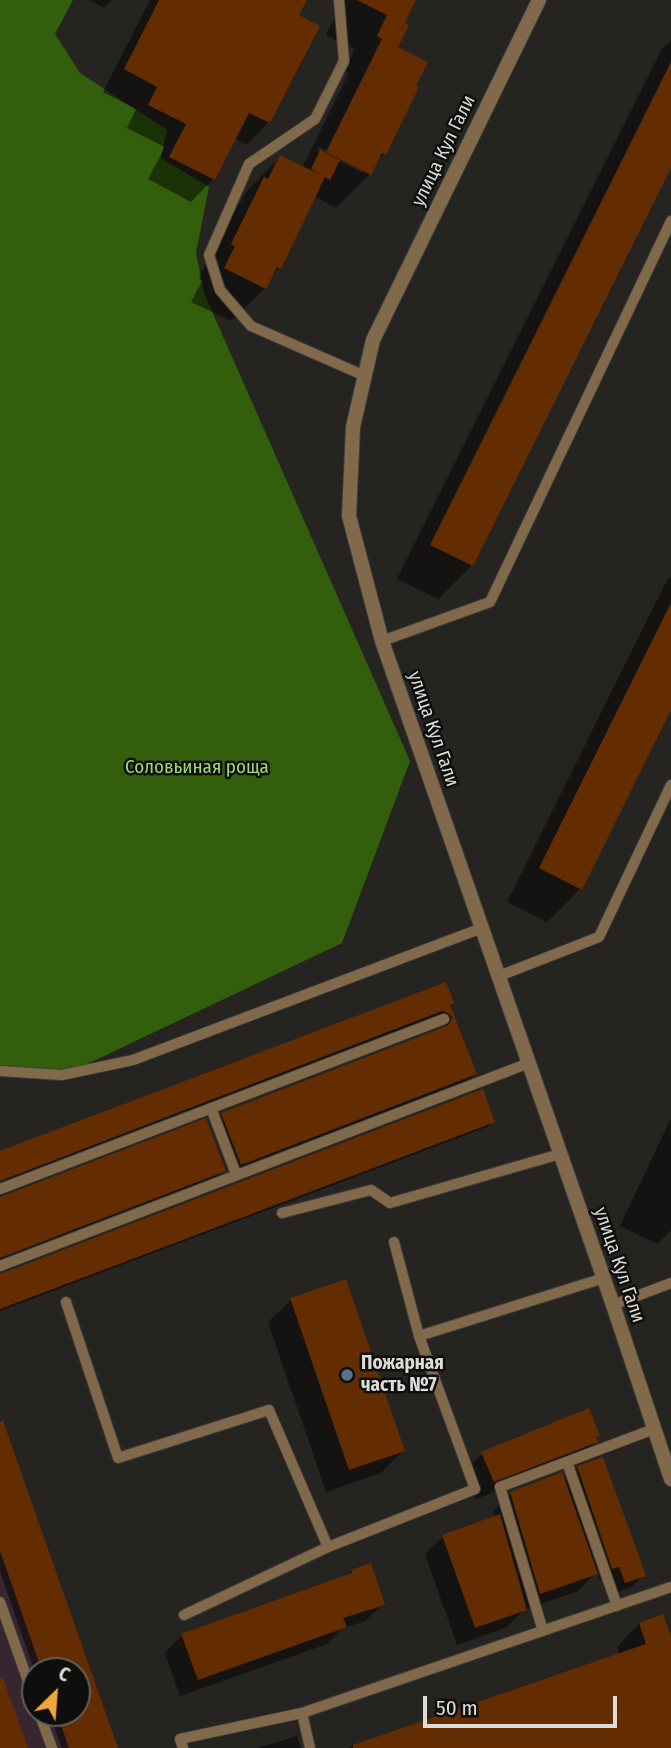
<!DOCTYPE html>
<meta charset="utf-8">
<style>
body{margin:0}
#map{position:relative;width:671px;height:1748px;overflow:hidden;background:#262420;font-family:"Fira Sans Condensed",sans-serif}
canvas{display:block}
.north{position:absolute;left:21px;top:1657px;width:70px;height:70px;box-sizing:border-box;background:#0e0e0c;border:2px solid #61605e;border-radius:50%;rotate:25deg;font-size:19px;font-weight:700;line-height:28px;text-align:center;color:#dddcd9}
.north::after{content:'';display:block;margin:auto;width:24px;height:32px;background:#f0a63e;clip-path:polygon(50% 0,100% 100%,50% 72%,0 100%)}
.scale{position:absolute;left:423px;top:1696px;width:194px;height:32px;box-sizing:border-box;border:4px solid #dddcd9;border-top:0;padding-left:9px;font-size:21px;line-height:24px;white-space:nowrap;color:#dddcd9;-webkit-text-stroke:5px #0e0e0c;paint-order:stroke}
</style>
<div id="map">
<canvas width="671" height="1748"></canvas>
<div class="north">С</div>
<div class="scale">50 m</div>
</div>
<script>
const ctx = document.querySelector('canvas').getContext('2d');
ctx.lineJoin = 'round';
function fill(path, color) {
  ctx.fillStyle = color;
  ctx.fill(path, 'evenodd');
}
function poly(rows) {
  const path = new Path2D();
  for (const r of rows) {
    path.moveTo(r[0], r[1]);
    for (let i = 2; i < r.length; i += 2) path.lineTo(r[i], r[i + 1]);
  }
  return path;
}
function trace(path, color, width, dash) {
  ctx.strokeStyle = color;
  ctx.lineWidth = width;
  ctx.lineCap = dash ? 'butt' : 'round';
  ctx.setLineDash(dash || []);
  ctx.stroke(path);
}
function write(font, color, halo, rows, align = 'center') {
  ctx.font = font + ' "Fira Sans Condensed",sans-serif';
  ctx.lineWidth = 5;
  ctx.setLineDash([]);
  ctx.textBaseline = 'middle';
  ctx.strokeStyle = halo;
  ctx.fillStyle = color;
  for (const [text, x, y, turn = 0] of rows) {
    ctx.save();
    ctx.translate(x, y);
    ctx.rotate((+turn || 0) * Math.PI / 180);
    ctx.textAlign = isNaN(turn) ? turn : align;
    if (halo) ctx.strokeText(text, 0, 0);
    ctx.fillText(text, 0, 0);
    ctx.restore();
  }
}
fill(poly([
 [0,1412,118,1748,0,1748],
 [35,1671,77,1671,77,1713,35,1713]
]), '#372630');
fill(poly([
 [0,0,73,0,55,34,80,73,167,130,161,158,209,187,196,253,204,293,410,761,342,943,62,1076,0,1071]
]), '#335e0c');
fill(poly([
 [89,0,112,0,104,8],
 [150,0,305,0,297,16,269,122,246,145,234,138,213,179,191,202,148,179,165,147,127,128,136,109,103,92],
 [339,0,414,0,402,24,396,48,384,154,375,163,370,174,336,208,314,196,279,268,270,277,265,288,231,321,191,302,202,281,199,278,231,213,240,203,247,191,280,157,302,168,349,73,344,70,355,49,326,35,337,13,333,11],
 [319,147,363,169,363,173,317,150],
 [671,40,671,163,472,565,438,599,397,579,662,49],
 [671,576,671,706,580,889,547,922,507,902,667,580],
 [449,1006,475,1074,469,1080,235,1170,216,1120,222,1114,446,1029,447,1023,443,1018,435,1017,0,1183,0,1153],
 [671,1118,671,1230,657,1244,620,1226],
 [493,1121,487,1127,0,1311,0,1275],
 [224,1170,219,1176,0,1260,0,1198],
 [345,1281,403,1451,381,1473,326,1492,268,1322,291,1300],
 [0,1417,116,1748,62,1748,49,1713,77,1713,77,1671,35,1672,0,1572],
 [598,1435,595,1439,596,1441,578,1459,476,1499,464,1471,482,1454],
 [578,1468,644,1575,632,1587,613,1594,607,1578,600,1580,597,1572,578,1591,524,1610,507,1627,457,1645,425,1554,443,1537,495,1518,493,1511,511,1493,564,1482],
 [352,1571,383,1604,365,1621,342,1629,327,1644,180,1696,165,1653,182,1635,345,1577],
 [639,1624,671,1641,671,1748,348,1748,620,1655,617,1647],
 [297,1736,301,1748,257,1748]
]), '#0007');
fill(poly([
 [159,0,307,0,299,15,320,26,270,123,249,113,215,180,169,157,186,124,148,105,157,87,124,69],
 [357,0,416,0,405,23,409,25,398,47,428,62,416,86,419,87,386,155,382,153,371,175,326,152,382,39,377,36,387,15],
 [671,62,671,168,473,566,430,545],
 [320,150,340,160,330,180,311,169],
 [280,155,325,177,281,269,277,267,266,289,224,268,235,246,231,244,264,177,268,179],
 [671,603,671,710,582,890,539,868],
 [446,982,454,1003,450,1005,477,1074,241,1165,221,1113,447,1026,450,1023,452,1017,448,1013,442,1011,0,1181,0,1151],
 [483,1089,495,1122,0,1309,0,1274],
 [206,1118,226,1171,0,1258,0,1197],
 [346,1279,405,1451,349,1470,290,1298],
 [589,1408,600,1436,596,1437,598,1442,494,1482,481,1452],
 [0,1421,3,1421,118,1748,69,1748,57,1713,77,1713,77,1671,42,1671,0,1551],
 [603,1457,646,1576,625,1583,619,1567,612,1569,577,1466],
 [562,1472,598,1574,540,1594,510,1492],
 [500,1514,527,1610,475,1628,442,1535],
 [371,1563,385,1605,343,1618,347,1627,198,1680,181,1634,352,1573,351,1570],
 [663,1614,671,1636,671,1748,353,1748,353,1745,646,1644,639,1623],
 [0,1678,3,1678,28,1748,0,1748]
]), '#632c01');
const lane = poly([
 [339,0,344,61,315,119,249,164,209,255,220,290,251,326,365,376],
 [382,641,490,602,671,221],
 [499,976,599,937,671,785],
 [0,1071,62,1075,133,1060,482,928],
 [211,1108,236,1174],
 [0,1189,444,1019],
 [282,1213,371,1190,390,1203,560,1154],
 [0,1266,529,1063],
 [66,1302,118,1458,269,1410,328,1547,475,1489,419,1336,394,1242],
 [613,1305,671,1283],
 [419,1336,604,1278],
 [567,1462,617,1606],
 [0,1602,35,1701],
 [184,1615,328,1547],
 [543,1631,500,1487,654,1429],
 [39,1713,52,1748],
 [302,1713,310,1748],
 [183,1748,180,1739,302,1713,671,1587]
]);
const street = poly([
 [539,0,373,340,353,427,349,516,382,641,613,1305,671,1479]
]);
trace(lane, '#403e3a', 12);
trace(street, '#403e3a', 16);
trace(lane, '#816a4c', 10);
trace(street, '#816a4c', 14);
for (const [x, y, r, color] of [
 [347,1375,7,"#5c6f8a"]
]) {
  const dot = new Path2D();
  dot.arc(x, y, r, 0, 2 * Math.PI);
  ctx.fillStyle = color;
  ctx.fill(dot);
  trace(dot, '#0e0e0c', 2.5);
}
write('19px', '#dddcd9', '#0e0e0c', [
 ["улица Кул Гали",444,151,-64],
 ["улица Кул Гали",433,729,71],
 ["улица Кул Гали",619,1265,71]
]);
write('19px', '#9cda74', '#0e0e0c', [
 ["Соловьиная роща",197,768]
]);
write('bold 19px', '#dddcd9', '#0e0e0c', [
 ["Пожарная",361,1364],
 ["часть №7",361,1386]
], 'left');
</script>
